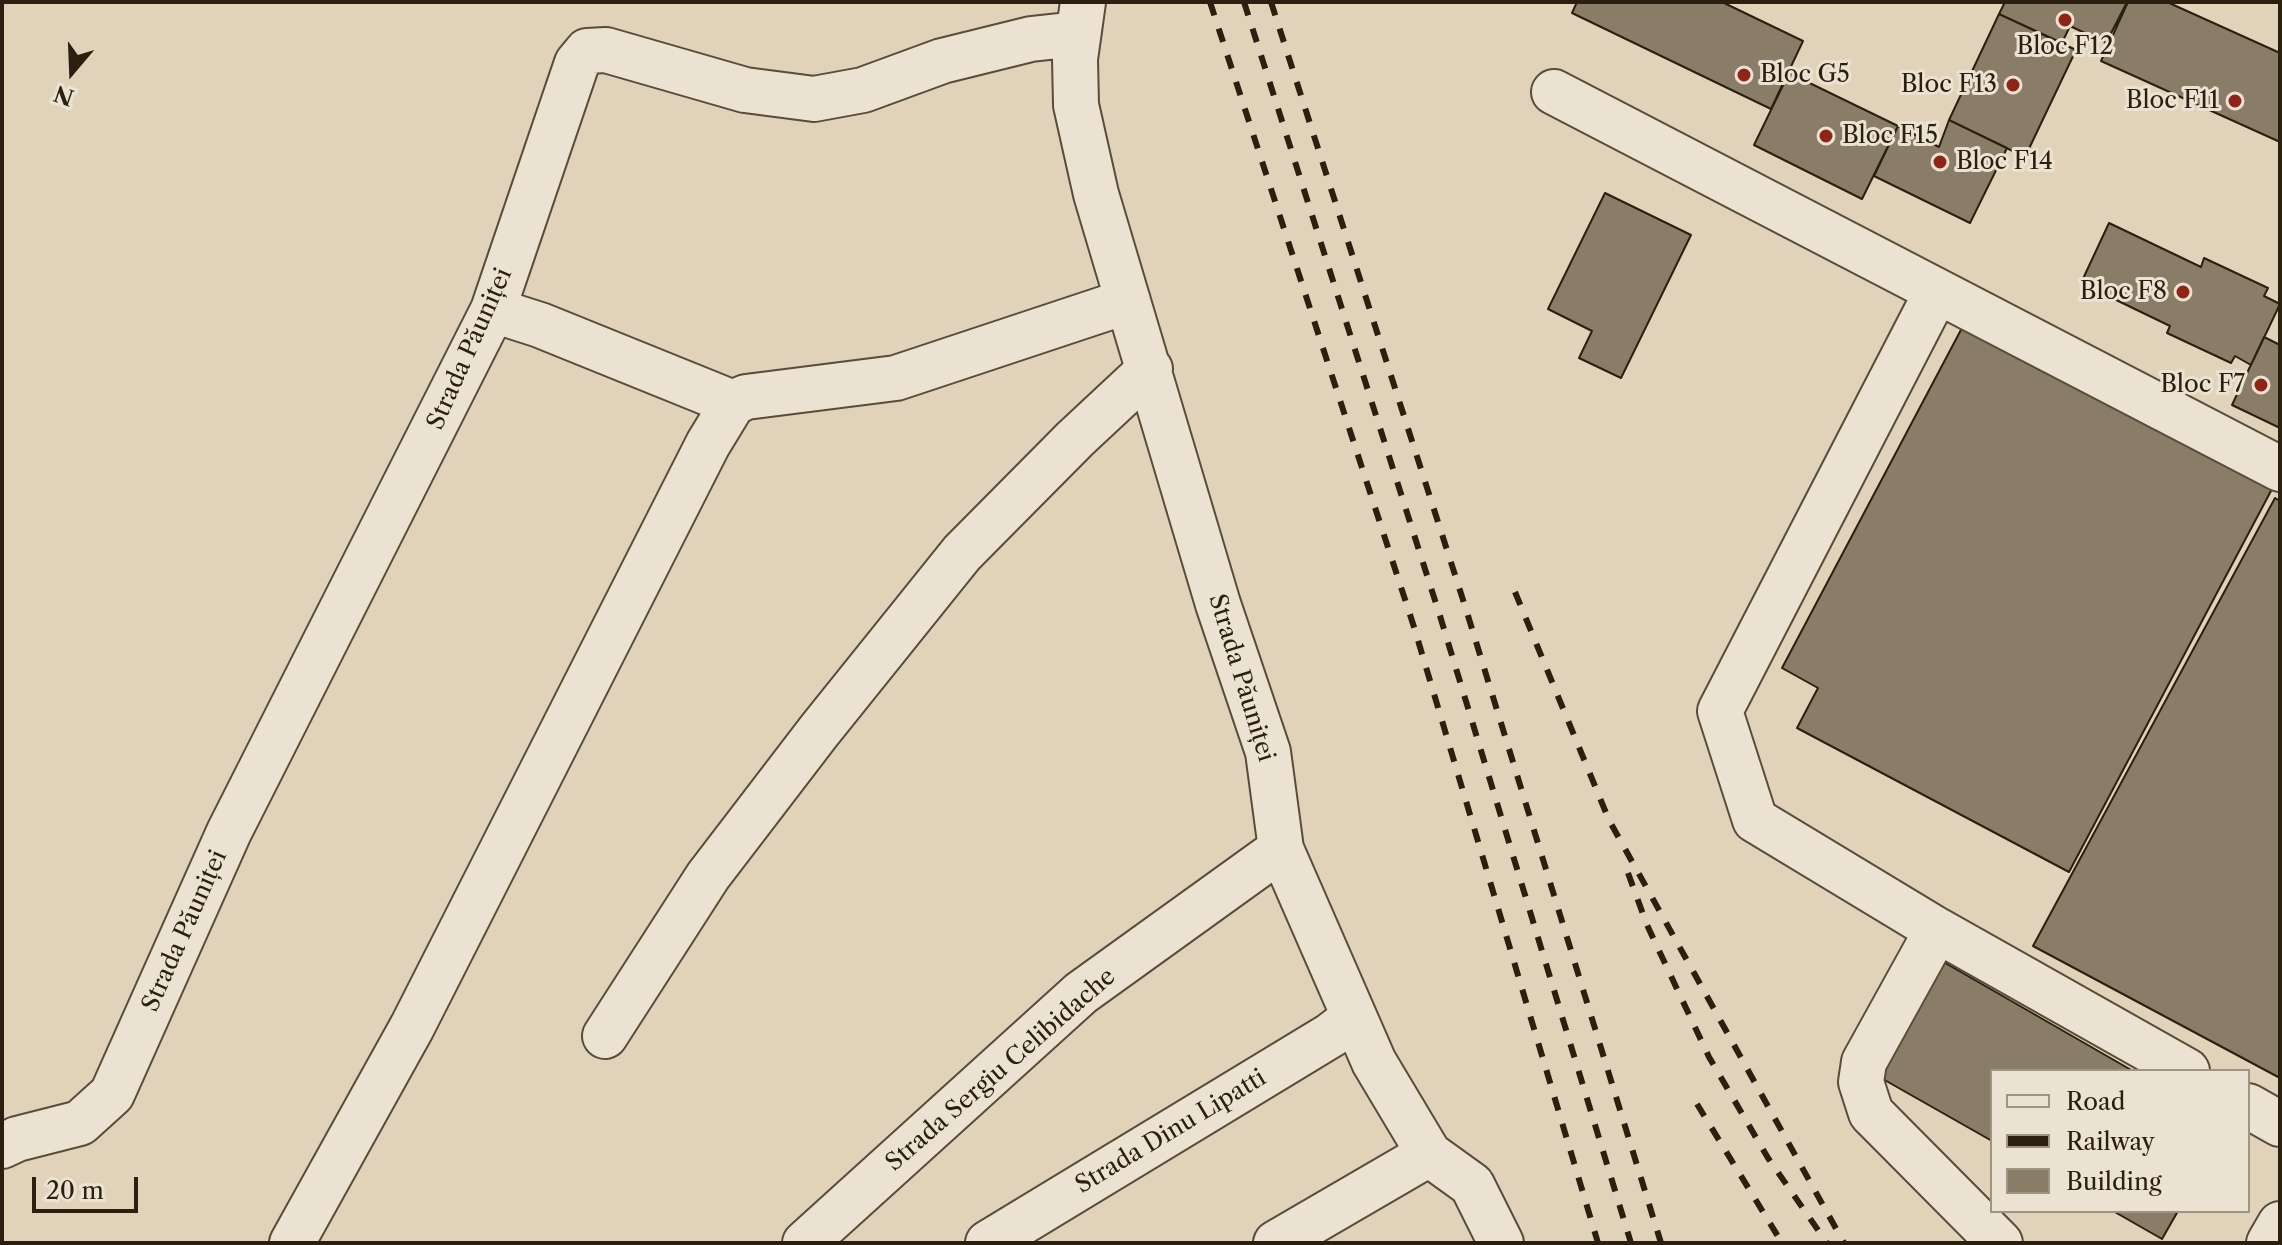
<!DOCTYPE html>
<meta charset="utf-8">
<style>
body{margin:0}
#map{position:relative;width:2282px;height:1245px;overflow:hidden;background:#e0d3b9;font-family:"Libre Caslon Text",serif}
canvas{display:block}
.frame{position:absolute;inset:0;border:4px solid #2b1f10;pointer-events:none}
.legend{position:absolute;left:1990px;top:1069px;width:260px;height:144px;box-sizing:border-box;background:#ebe2d2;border:2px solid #9e9484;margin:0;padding:10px 14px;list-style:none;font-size:24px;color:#2b1f10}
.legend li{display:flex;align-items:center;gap:16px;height:40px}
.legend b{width:40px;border:2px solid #9e9484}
.north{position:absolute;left:32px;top:32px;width:80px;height:80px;-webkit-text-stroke:6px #ebe2d2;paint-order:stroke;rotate:199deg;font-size:22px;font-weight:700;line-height:32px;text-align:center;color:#2b1f10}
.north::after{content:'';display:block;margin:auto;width:28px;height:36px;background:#2b1f10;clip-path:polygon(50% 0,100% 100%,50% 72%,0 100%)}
.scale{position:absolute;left:32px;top:1177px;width:106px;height:36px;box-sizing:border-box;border:4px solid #2b1f10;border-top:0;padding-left:10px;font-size:24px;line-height:28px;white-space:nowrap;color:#2b1f10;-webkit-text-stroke:6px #ebe2d2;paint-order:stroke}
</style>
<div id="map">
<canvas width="2282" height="1245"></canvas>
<div class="frame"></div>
<ul class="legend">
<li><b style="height:10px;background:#ebe2d2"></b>Road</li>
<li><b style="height:10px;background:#2b1f10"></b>Railway</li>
<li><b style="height:22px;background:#897d68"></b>Building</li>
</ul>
<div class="north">N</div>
<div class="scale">20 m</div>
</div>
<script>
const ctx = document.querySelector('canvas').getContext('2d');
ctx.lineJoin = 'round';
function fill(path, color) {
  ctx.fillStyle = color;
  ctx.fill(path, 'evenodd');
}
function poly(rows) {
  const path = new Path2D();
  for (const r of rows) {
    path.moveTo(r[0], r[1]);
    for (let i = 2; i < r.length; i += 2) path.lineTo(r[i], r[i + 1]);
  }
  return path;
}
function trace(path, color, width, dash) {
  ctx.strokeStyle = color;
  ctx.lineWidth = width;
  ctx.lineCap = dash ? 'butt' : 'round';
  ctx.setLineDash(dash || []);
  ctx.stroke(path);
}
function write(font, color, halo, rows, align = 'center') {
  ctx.font = font + ' "Libre Caslon Text",serif';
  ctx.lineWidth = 6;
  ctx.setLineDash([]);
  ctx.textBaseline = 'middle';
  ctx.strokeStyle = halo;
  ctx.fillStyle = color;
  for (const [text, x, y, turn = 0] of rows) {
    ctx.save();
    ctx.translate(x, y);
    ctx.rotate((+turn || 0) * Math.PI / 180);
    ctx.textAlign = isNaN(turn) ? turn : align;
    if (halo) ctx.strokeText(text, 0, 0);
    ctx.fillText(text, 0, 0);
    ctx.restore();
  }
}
const building = poly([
 [1577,2,1722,2,1803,41,1771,109,1572,13,1577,2],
 [2005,2,2127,2,2106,43,2070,26,2062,43,1999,14,2005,2],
 [2128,2,2167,2,2280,53,2280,142,2101,61,2128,2],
 [1999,14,2076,50,2025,157,1949,120,1999,14],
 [1789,73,1898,126,1862,199,1754,145,1789,73],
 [1949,120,2007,148,1970,223,1874,176,1898,126,1939,147,1949,120],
 [1605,193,1691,235,1621,378,1579,358,1592,331,1548,309,1605,193],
 [2109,223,2201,267,2204,258,2268,288,2264,296,2280,304,2251,365,2235,356,2231,363,2167,333,2170,326,2081,283,2109,223],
 [1963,326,2272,489,2069,872,1797,728,1818,688,1782,668,1963,326],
 [2264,337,2280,345,2280,428,2232,405,2264,337],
 [2275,498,2280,501,2280,1078,2033,946,2275,498],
 [1940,960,2133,1071,1992,1071,1992,1141,1874,1074,1940,960],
 [2113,1211,2178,1211,2162,1239,2113,1211]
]);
fill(building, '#897d68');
trace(building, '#2b1f10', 2);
const minor = poly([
 [1083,2,1075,59,1076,105,1096,194,1218,604,1268,752,1281,849,1374,1062,1429,1154,1472,1185,1501,1243],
 [1554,92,2280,469],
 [1937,291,1720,711,1755,820,1937,930,2187,1071],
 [493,310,540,325,733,403],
 [1937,930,1864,1062,1861,1082,1871,1113,2000,1243],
 [605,1036,708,876,819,731,962,553,1075,439,1150,369],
 [2248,1106,2280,1124],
 [2,1146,17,1139,80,1123,112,1094,229,832,493,310,577,63,587,51,606,50,745,90,814,99,863,90,942,61,1031,39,1077,34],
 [292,1243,412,1027,708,444,733,403,746,397,896,378,1128,301],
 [805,1243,1081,993,1281,849],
 [988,1243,1331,1035,1353,1018],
 [1276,1243,1429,1154],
 [2269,1243,2280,1224]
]);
trace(minor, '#584c3a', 48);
trace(minor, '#ebe2d2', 44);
trace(poly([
 [1210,2,1414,627,1598,1243],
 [1244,2,1440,616,1631,1243],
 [1271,2,1465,606,1661,1243],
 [1515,592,1609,820,1844,1243],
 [1628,873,1647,925,1709,1057,1768,1158,1827,1243],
 [1697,1104,1782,1243]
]), '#2b1f10', 6, [14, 14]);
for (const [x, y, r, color] of [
 [2065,20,8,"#8f2418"],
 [1744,75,8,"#8f2418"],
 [2013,85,8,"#8f2418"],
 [2235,101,8,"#8f2418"],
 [1826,136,8,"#8f2418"],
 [1940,162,8,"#8f2418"],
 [2183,292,8,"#8f2418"],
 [2261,385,8,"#8f2418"]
]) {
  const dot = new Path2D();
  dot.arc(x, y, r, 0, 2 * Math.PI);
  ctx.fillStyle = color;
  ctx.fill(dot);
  trace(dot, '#ebe2d2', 3);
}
write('24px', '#2b1f10', '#ebe2d2', [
 ["Bloc F12",2065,47,"center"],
 ["Bloc G5",1760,75,"left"],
 ["Bloc F13",1997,85],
 ["Bloc F11",2219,101],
 ["Bloc F15",1842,136,"left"],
 ["Bloc F14",1956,162,"left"],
 ["Bloc F8",2167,292],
 ["Bloc F7",2245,385]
], 'right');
write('24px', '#2b1f10', '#ebe2d2', [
 ["Strada Păuniței",470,349,-66],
 ["Strada Păuniței",1241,678,73],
 ["Strada Păuniței",185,931,-66],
 ["Strada Sergiu Celibidache",1001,1070,-41],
 ["Strada Dinu Lipatti",1171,1132,-31]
]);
</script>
